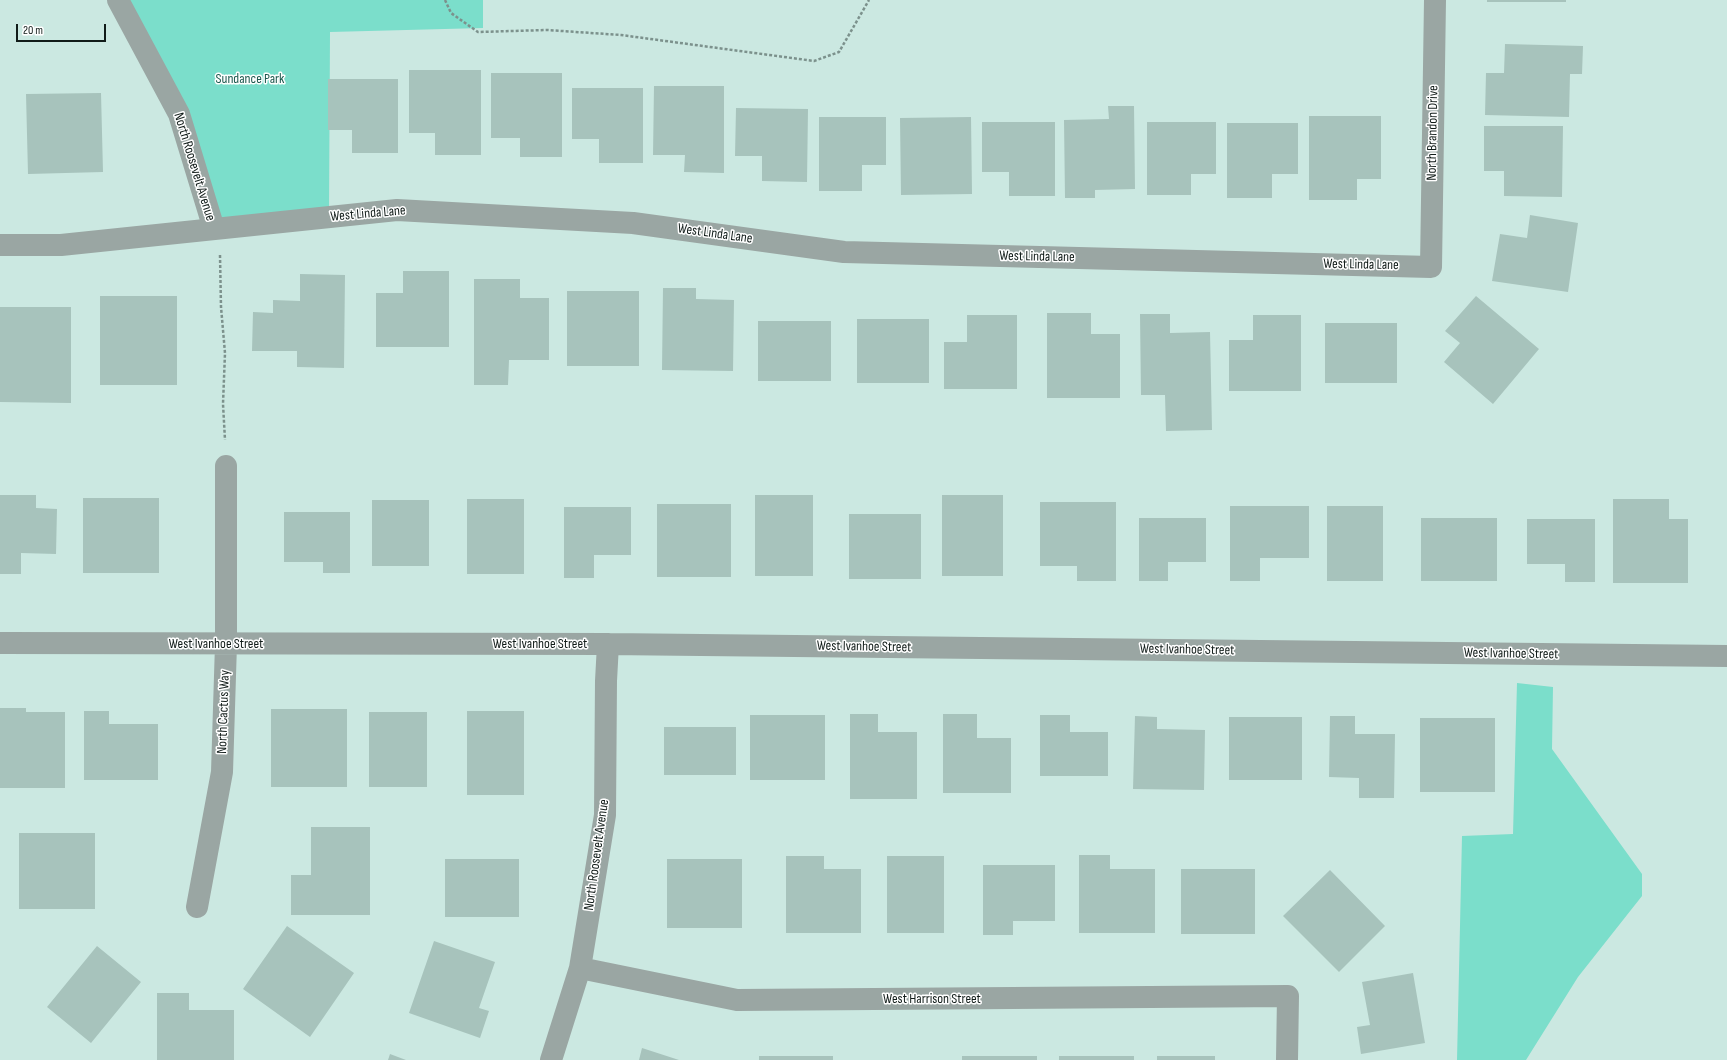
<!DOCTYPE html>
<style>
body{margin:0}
#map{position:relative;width:1727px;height:1060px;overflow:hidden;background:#cbe8e1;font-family:"Sofia Sans Condensed",sans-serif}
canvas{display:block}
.scale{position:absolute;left:16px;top:24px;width:90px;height:18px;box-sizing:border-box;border:2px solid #101b18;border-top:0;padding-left:5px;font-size:12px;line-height:14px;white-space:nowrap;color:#101b18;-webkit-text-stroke:3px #fff;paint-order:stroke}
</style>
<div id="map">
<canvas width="1727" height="1060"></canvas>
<div class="scale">20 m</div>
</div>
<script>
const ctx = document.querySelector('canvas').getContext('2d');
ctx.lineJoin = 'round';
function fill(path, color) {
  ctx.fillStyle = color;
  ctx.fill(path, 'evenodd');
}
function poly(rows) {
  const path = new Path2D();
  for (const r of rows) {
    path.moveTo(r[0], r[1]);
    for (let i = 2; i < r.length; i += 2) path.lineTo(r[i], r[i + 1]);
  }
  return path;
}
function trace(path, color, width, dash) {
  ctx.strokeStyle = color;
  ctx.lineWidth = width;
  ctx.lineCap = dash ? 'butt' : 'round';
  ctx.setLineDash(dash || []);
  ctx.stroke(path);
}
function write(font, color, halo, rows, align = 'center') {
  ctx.font = font + ' "Sofia Sans Condensed",sans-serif';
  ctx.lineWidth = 3;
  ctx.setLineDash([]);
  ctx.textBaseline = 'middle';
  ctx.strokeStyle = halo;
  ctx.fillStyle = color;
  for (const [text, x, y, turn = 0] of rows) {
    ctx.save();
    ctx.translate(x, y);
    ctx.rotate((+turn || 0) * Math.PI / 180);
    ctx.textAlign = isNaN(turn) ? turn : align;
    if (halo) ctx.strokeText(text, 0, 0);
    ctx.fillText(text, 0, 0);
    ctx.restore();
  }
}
fill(poly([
 [118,0,483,0,483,28,330,32,329,217,214,229,179,114],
 [1517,683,1553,687,1552,749,1642,874,1642,896,1578,977,1526,1060,1457,1060,1462,836,1513,834]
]), '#7bdecb');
fill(poly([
 [1487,0,1566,0,1566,2,1487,2],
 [1505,44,1583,46,1582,74,1570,74,1569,117,1485,115,1486,73,1504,73],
 [409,70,481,70,481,155,435,155,435,133,409,133],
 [491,73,562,73,562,157,520,157,520,138,491,138],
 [328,79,398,79,398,153,352,153,352,130,328,130],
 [654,86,724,86,724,173,684,172,685,155,653,155],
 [572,88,643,88,643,163,599,163,599,139,572,139],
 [101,93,103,172,28,174,26,94],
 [1108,106,1134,106,1135,189,1095,190,1095,198,1065,198,1064,120,1109,119],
 [736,108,808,109,807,182,762,181,762,156,735,156],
 [1309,116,1381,116,1381,179,1357,179,1357,200,1309,200],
 [819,117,886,117,886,165,862,165,862,191,819,191],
 [971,117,972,194,901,195,900,118],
 [982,122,1055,122,1055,196,1009,196,1009,172,982,172],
 [1147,122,1216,122,1216,174,1191,174,1191,195,1147,195],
 [1227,123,1298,123,1298,174,1272,174,1272,198,1227,198],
 [1484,126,1563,126,1562,197,1504,196,1504,171,1484,171],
 [1530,215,1578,223,1568,292,1492,281,1500,234,1527,238],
 [403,271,449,271,449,347,376,347,376,293,403,293],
 [300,274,345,275,344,368,297,367,297,351,252,351,253,312,273,313,273,300,300,301],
 [474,279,520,279,520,298,549,298,549,360,509,360,508,385,474,385],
 [663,288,696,288,696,299,734,300,733,371,662,370],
 [567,291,639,291,639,366,567,366],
 [100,296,177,296,177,385,100,385],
 [1476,296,1539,349,1493,404,1444,362,1460,343,1445,331],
 [0,307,71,307,71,403,0,402],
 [1047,313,1091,313,1091,334,1120,334,1120,398,1047,398],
 [1140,314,1170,314,1170,333,1210,332,1212,430,1166,431,1165,395,1141,395],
 [967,315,1017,315,1017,389,944,389,944,342,967,342],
 [1253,315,1301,315,1301,391,1229,391,1229,340,1253,340],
 [857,319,929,319,929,383,857,383],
 [758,321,831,321,831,381,758,381],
 [1325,323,1397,323,1397,383,1325,383],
 [0,495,36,495,36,508,57,509,56,554,21,553,21,574,0,574],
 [755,495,813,495,813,576,755,576],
 [942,495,1003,495,1003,576,942,576],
 [83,498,159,498,159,573,83,573],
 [467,499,524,499,524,574,467,574],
 [1613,499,1669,499,1669,519,1688,519,1688,583,1613,583],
 [372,500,429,500,429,566,372,566],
 [1040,502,1116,502,1116,581,1077,581,1077,566,1040,566],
 [657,504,731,504,731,577,657,577],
 [1230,506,1309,506,1309,558,1260,558,1260,581,1230,581],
 [1327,506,1383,506,1383,581,1327,581],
 [564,507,631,507,631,555,594,555,594,578,564,578],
 [284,512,350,512,350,573,323,573,323,562,284,562],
 [849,514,921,514,921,579,849,579],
 [1139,518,1206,518,1206,562,1168,562,1168,581,1139,581],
 [1421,518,1497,518,1497,581,1421,581],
 [1527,519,1595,519,1595,582,1565,582,1565,564,1527,564],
 [0,708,26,708,26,712,65,712,65,788,0,788],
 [271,709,347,709,347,787,271,787],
 [84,711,109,711,109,724,158,724,158,780,84,780],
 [467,711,524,711,524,795,467,795],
 [369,712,427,712,427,787,369,787],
 [850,714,878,714,878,732,917,732,917,799,850,799],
 [943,714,977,714,977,738,1011,738,1011,793,943,793],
 [750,715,825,715,825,780,750,780],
 [1040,715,1070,715,1070,732,1108,732,1108,776,1040,776],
 [1135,716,1157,717,1157,729,1205,730,1204,790,1133,789],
 [1330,716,1355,716,1355,734,1395,734,1394,798,1359,798,1359,778,1329,777],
 [1229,717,1302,717,1302,780,1229,780],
 [1420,718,1495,718,1495,792,1420,792],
 [664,727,736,727,736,775,664,775],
 [311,827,370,827,370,915,291,915,291,875,311,875],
 [19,833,95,833,95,909,19,909],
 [1079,855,1110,855,1110,869,1155,869,1155,933,1079,933],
 [786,856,824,856,824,869,861,869,861,933,786,933],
 [887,856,944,856,944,933,887,933],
 [445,859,519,859,519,917,445,917],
 [667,859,742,859,742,928,667,928],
 [983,865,1055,865,1055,921,1013,921,1013,935,983,935],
 [1181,869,1255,869,1255,934,1181,934],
 [1330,870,1385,926,1339,972,1283,916],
 [287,926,354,973,310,1037,243,989],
 [434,941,495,962,479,1008,489,1011,480,1038,409,1013],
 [97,946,141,982,91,1043,47,1007],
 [1413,973,1425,1043,1361,1054,1357,1027,1370,1025,1362,982],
 [157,993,189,993,189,1010,234,1010,234,1060,157,1060],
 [642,1048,679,1060,639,1060],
 [390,1054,406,1060,388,1060],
 [759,1056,833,1056,833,1060,759,1060],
 [962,1056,1037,1056,1037,1060,962,1060],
 [1059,1056,1134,1056,1134,1060,1059,1060],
 [1157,1056,1215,1056,1215,1060,1157,1060]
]), '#a7c3bc');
trace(poly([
 [445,0,451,13,478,32,547,30,621,35,814,61,839,52,869,0],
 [220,255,221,307,225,353,223,404,225,440]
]), '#7c918c', 2.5, [3, 2]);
trace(poly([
 [118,0,179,114,214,229],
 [0,245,61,245,397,210,633,223,844,252,1431,267,1435,0],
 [0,643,608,644,1727,656],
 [197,907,222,772,226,644,226,466],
 [580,968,737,1000,1288,996,1287,1060],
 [551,1060,580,968,605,815,606,681,608,644]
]), '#9aa6a3', 22);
write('14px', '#1b584d', '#fff', [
 ["Sundance Park",250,79]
]);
write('14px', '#101b18', '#fff', [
 ["North Brandon Drive",1433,133,-89],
 ["North Roosevelt Avenue",194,167,73],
 ["West Linda Lane",368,214,-5],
 ["West Linda Lane",715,234,8],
 ["West Linda Lane",1037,257,1],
 ["West Linda Lane",1361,265,1],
 ["West Ivanhoe Street",216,644],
 ["West Ivanhoe Street",540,644],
 ["West Ivanhoe Street",864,647,1],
 ["West Ivanhoe Street",1187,650,1],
 ["West Ivanhoe Street",1511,654,1],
 ["North Cactus Way",224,712,-88],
 ["North Roosevelt Avenue",597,855,-82],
 ["West Harrison Street",932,999]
]);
</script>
